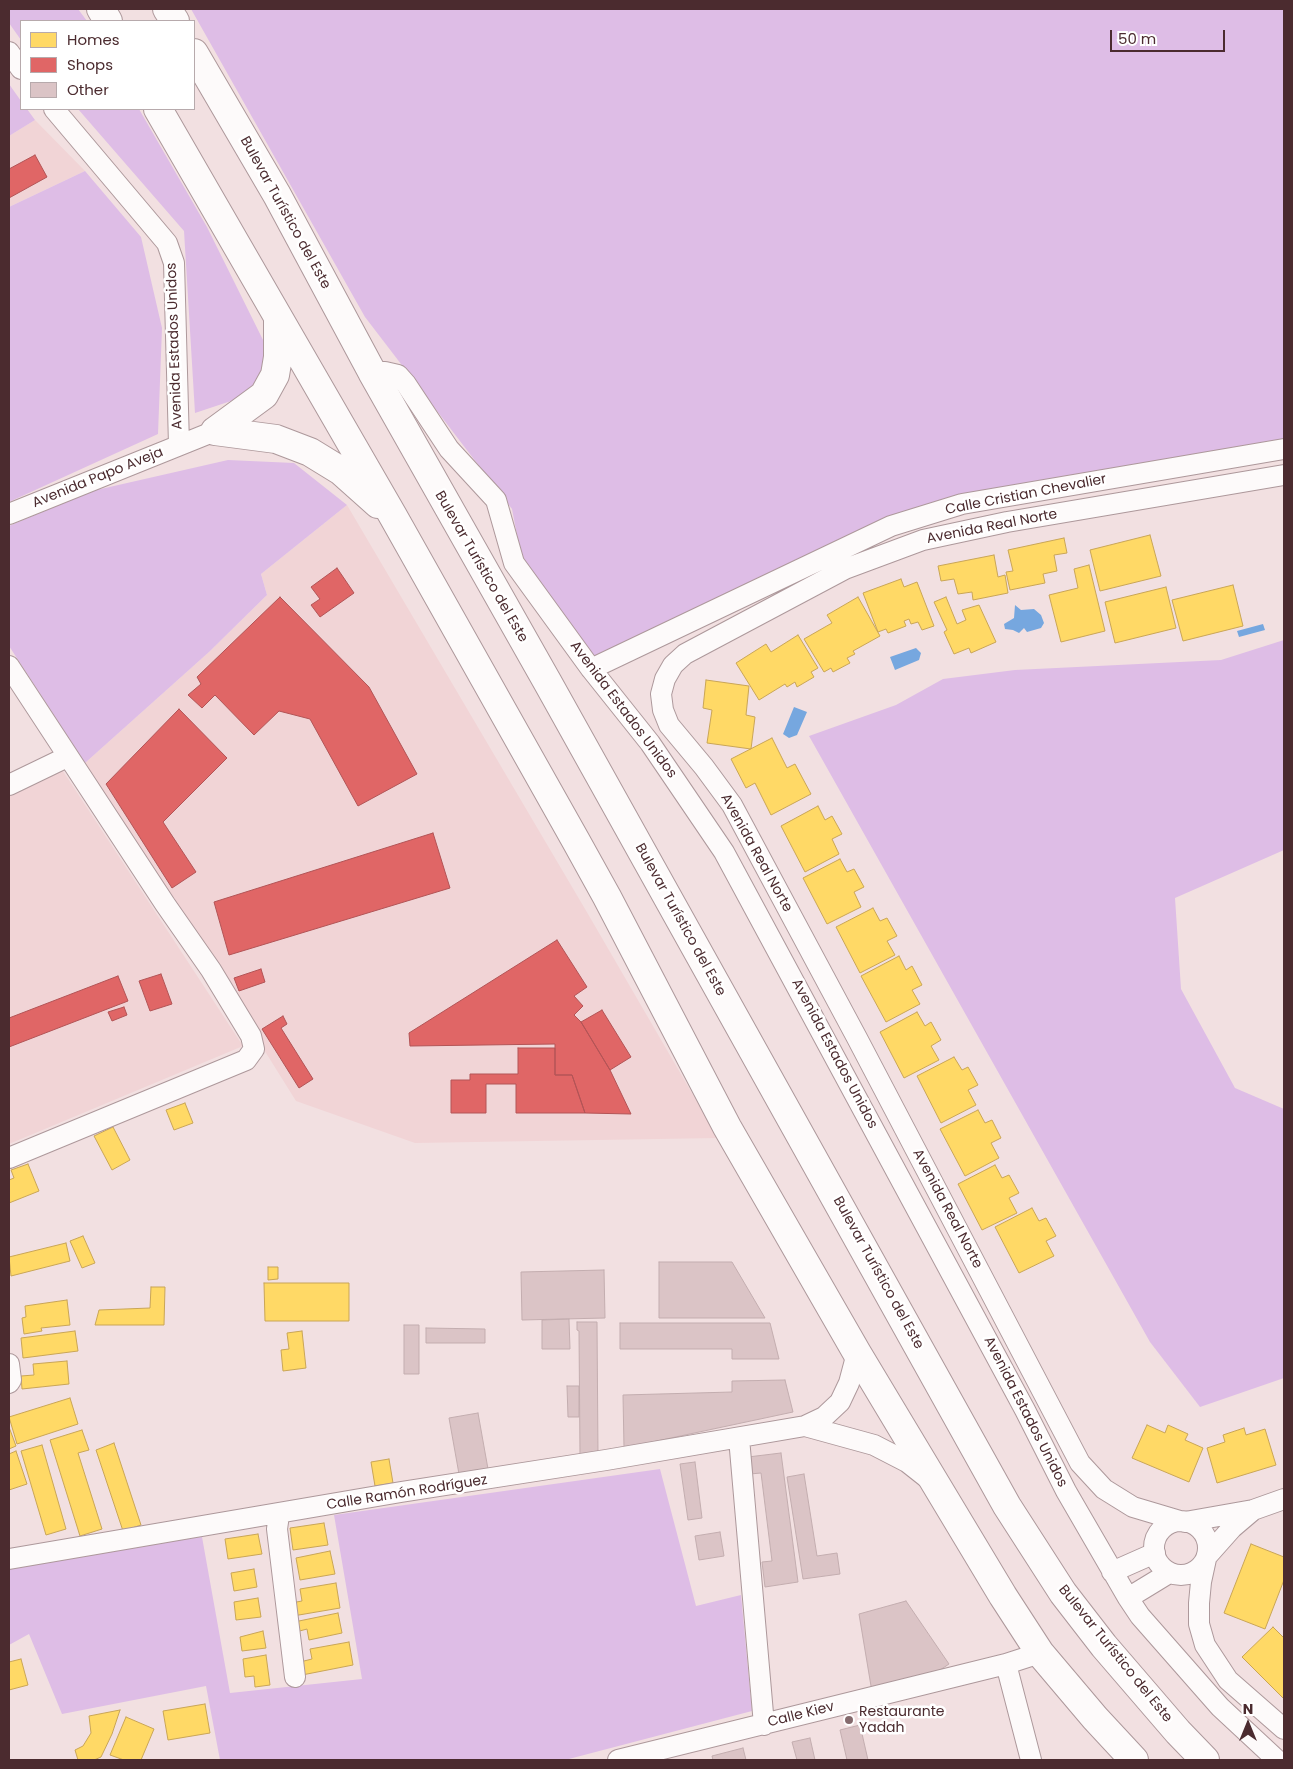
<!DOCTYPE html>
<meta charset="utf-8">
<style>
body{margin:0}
#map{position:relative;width:1293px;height:1769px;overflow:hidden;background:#f2e0e1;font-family:Poppins,sans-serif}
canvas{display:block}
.frame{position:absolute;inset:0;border:10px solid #4b2b2f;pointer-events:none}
.legend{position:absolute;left:20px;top:20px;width:175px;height:90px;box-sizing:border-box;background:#fff;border:1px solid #b7aaac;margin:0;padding:6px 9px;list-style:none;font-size:15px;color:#4b2b2f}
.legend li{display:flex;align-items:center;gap:10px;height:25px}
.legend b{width:25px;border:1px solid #b7aaac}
.north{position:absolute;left:1223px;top:1699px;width:50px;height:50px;-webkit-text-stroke:4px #fff;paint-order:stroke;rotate:0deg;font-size:14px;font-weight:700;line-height:20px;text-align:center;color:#4b2b2f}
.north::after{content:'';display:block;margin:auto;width:18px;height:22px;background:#4b2b2f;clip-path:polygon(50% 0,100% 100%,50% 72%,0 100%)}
.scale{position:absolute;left:1110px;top:30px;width:115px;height:22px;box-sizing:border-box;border:2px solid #4b2b2f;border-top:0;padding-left:6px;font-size:15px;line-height:18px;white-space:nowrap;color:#4b2b2f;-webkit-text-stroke:4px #fff;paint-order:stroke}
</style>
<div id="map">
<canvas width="1293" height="1769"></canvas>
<div class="frame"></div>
<ul class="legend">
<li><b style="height:14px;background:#ffd966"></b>Homes</li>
<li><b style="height:14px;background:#e06666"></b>Shops</li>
<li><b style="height:14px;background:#dbc4c6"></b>Other</li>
</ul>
<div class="north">N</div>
<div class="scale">50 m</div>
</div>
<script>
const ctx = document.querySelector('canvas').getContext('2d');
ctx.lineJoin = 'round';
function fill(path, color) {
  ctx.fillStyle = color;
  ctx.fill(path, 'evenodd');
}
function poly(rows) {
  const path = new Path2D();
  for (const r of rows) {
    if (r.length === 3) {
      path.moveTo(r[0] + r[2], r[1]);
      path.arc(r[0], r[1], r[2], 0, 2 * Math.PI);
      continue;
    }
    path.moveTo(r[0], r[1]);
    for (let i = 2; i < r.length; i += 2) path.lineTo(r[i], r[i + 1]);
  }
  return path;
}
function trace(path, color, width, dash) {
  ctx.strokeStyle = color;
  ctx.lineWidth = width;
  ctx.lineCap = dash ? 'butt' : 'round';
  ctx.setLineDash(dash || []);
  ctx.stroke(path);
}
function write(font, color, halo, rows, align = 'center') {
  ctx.font = font + ' Poppins,sans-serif';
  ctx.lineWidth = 5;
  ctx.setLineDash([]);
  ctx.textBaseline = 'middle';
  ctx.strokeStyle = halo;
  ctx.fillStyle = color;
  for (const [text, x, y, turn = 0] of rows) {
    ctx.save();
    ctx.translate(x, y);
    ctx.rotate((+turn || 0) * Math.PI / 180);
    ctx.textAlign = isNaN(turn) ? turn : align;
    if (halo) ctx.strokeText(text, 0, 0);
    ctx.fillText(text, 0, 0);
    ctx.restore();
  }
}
fill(poly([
 [35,120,85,171,9,207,9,136],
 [347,505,588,914,718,1138,415,1143,296,1101,85,763,209,652,267,595,261,574],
 [61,768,243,1046,9,1144,9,794]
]), '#f1d4d6');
fill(poly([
 [9,9,78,9,87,21,21,21,21,40,9,23],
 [191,9,1284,9,1284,439,1093,475,894,516,754,584,591,658,573,627,521,556,512,509,365,317],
 [9,84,21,101,21,109,27,109,35,120,9,136],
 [78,109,139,109,207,227,264,342,266,373,240,398,195,413,184,231],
 [85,171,141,237,162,328,158,434,9,502,9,207],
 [228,460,294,463,347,505,261,574,267,595,209,652,85,763,9,646,9,526,92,491],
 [1284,640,1284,850,1175,898,1181,989,1235,1088,1284,1109,1284,1378,1200,1407,1150,1342,809,736,896,705,943,679,1015,670,1221,660],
 [660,1469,696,1606,741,1595,752,1711,565,1760,220,1760,206,1686,62,1714,29,1634,9,1645,9,1559,202,1537,230,1693,362,1679,334,1515]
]), '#debde6');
fill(poly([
 [1015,605,1021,610,1034,609,1041,615,1044,623,1041,628,1027,632,1024,628,1019,633,1013,630,1005,629,1004,624,1014,618],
 [1263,624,1265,630,1239,637,1237,631],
 [916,648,921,653,919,660,895,670,890,657],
 [794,707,807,712,797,735,789,738,783,734]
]), '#76a7df');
const homes = poly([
 [1150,535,1161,576,1100,591,1090,550,1150,535],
 [1064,538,1067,553,1054,555,1057,571,1043,574,1045,583,1010,590,1006,572,1013,571,1008,550,1064,538],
 [994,555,998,577,1005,575,1008,593,973,600,972,592,958,594,954,579,941,581,938,566,994,555],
 [1089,565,1105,631,1061,642,1049,595,1078,588,1074,569,1089,565],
 [901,579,904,587,917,582,934,626,922,630,918,622,911,624,909,619,904,621,906,626,888,633,886,629,878,632,863,593,901,579],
 [1233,585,1243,626,1183,641,1172,600,1233,585],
 [1166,587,1176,628,1115,643,1105,602,1166,587],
 [858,597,880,636,853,651,855,654,847,658,850,663,833,672,831,668,824,672,804,639,832,623,827,615,858,597],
 [946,597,957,624,966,620,962,610,979,605,996,642,971,653,969,648,954,654,944,632,947,630,934,602,946,597],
 [798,635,818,668,811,672,814,677,797,687,795,682,787,687,785,684,759,700,736,663,766,644,771,652,798,635],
 [706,680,749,686,746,715,755,717,751,749,707,743,712,710,703,708,706,680],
 [772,738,787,768,795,764,811,794,771,815,755,783,746,788,731,759,772,738],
 [818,806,825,820,832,816,842,834,832,839,839,854,805,872,781,826,818,806],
 [840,859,847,872,854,869,864,887,854,892,861,907,827,924,803,878,840,859],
 [873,908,880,921,887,918,897,936,887,941,895,955,860,973,836,927,873,908],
 [899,956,906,970,912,966,922,985,912,990,920,1004,886,1022,861,976,899,956],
 [917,1012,925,1026,931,1022,941,1040,931,1046,939,1060,904,1078,880,1032,917,1012],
 [954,1057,962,1070,968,1067,978,1085,968,1090,976,1105,941,1123,917,1076,954,1057],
 [185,1103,193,1123,174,1130,166,1110,185,1103],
 [978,1110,985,1123,992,1120,1001,1138,991,1143,999,1158,965,1176,940,1129,978,1110],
 [113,1127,130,1160,112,1170,94,1136,113,1127],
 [28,1164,39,1191,9,1203,9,1180,14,1178,11,1170,28,1164],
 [995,1165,1002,1178,1009,1175,1019,1193,1009,1198,1017,1213,982,1230,958,1184,995,1165],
 [1032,1208,1039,1221,1046,1218,1056,1236,1046,1241,1054,1256,1019,1273,995,1227,1032,1208],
 [83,1236,95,1263,82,1268,70,1241,83,1236],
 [66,1243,70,1261,11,1276,9,1257,66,1243],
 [268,1267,278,1267,278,1279,268,1280,268,1267],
 [264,1283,349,1283,349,1321,265,1321,264,1283],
 [151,1287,165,1287,164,1325,95,1325,99,1310,150,1308,151,1287],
 [67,1300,70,1325,41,1328,42,1331,24,1334,22,1318,26,1317,25,1306,67,1300],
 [75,1331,78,1351,23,1358,21,1338,75,1331],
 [302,1331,306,1368,283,1371,281,1350,289,1349,287,1333,302,1331],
 [67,1361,69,1384,22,1389,21,1376,34,1375,33,1364,67,1361],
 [70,1398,78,1424,17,1444,9,1417,70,1398],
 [1147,1425,1165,1433,1168,1425,1188,1434,1185,1440,1203,1448,1189,1482,1132,1458,1147,1425],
 [9,1427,16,1446,9,1449,9,1427],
 [1244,1428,1246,1435,1265,1429,1276,1465,1217,1483,1207,1448,1225,1442,1223,1435,1244,1428],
 [82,1430,89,1450,78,1453,102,1529,80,1536,50,1440,82,1430],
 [114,1443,141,1525,123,1531,96,1450,114,1443],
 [42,1445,66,1529,46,1535,21,1451,42,1445],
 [16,1451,27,1484,9,1490,9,1454,16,1451],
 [389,1459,393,1483,375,1486,371,1462,389,1459],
 [324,1523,328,1545,293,1550,290,1528,324,1523],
 [258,1534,262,1554,228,1559,225,1539,258,1534],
 [1251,1544,1284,1557,1284,1580,1265,1629,1224,1613,1251,1544],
 [330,1551,335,1574,300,1580,296,1558,330,1551],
 [254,1569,257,1587,234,1591,231,1573,254,1569],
 [336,1583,340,1608,293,1616,291,1603,302,1601,300,1589,336,1583],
 [258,1598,261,1617,236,1620,234,1602,258,1598],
 [338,1613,342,1633,309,1640,307,1629,296,1632,294,1622,338,1613],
 [1273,1627,1284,1638,1284,1699,1242,1657,1273,1627],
 [263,1631,266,1648,242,1651,240,1637,263,1631],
 [349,1642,353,1665,302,1675,300,1662,312,1659,310,1649,349,1642],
 [266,1655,270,1685,255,1687,254,1676,245,1677,243,1659,266,1655],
 [21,1659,28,1685,9,1690,9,1662,21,1659],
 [205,1704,210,1733,168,1740,163,1711,205,1704],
 [120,1710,112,1734,101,1757,94,1760,78,1760,75,1750,83,1746,91,1733,89,1716,120,1710],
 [126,1717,154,1729,141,1760,124,1760,110,1755,126,1717]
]);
fill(homes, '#ffd966');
trace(homes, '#c9a556', 1);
const shops = poly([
 [35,155,47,177,9,198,9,169,35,155],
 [337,568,354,593,320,617,311,605,320,599,311,587,337,568],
 [280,597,369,687,417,774,358,806,310,719,279,711,254,735,215,695,202,708,188,695,201,684,197,677,280,597],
 [179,709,227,758,163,822,196,872,172,888,106,784,179,709],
 [433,833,450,888,229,955,214,902,433,833],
 [557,940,587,987,574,996,583,1006,574,1015,581,1022,610,1070,631,1114,585,1113,572,1075,555,1075,555,1044,410,1046,409,1033,557,940],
 [261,969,265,982,239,991,234,978,261,969],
 [161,974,172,1004,150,1011,139,981,161,974],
 [118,976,128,1001,9,1047,9,1018,118,976],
 [124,1007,127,1015,112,1021,108,1012,124,1007],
 [602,1010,631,1057,610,1070,581,1022,602,1010],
 [283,1016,287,1024,281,1028,313,1079,299,1088,262,1029,283,1016],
 [518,1048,555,1048,555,1075,572,1075,585,1113,516,1113,516,1084,486,1084,486,1113,451,1113,451,1080,470,1080,470,1074,518,1074,518,1048]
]);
fill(shops, '#e06666');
trace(shops, '#b35456', 1);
const building = poly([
 [659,1262,732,1262,765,1318,659,1318,659,1262],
 [604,1270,605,1318,522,1320,521,1272,604,1270],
 [569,1319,570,1349,542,1349,542,1320,569,1319],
 [577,1322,597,1322,598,1456,580,1456,579,1331,577,1330,577,1322],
 [620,1323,770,1323,779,1359,732,1359,732,1349,620,1349,620,1323],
 [404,1325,419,1325,419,1374,404,1374,404,1325],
 [426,1328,485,1329,485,1343,426,1343,426,1328],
 [785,1380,793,1412,624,1448,623,1395,732,1392,732,1381,785,1380],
 [567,1386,579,1386,579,1417,568,1417,567,1386],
 [478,1413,488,1469,459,1474,449,1418,478,1413],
 [781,1453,798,1582,765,1587,762,1562,772,1561,761,1473,750,1474,748,1457,781,1453],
 [695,1462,702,1518,688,1520,680,1464,695,1462],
 [804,1474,817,1556,837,1553,840,1574,803,1579,787,1477,804,1474],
 [720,1532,724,1556,699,1560,695,1536,720,1532],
 [906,1601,949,1664,940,1670,942,1674,872,1692,859,1614,906,1601],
 [860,1725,868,1760,847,1760,840,1730,860,1725],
 [810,1738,815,1760,797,1760,792,1742,810,1738],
 [743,1748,746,1760,713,1760,712,1756,743,1748]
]);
fill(building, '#dbc4c6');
trace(building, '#c3adaf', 1);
const minor = poly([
 [9,52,21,69],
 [54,109,167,243,174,263,179,445],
 [372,372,385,372,398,375,406,384,449,449,496,500,514,563,591,669,650,743,724,852,1025,1410,1066,1491,1128,1598,1140,1616,1220,1707,1277,1760],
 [9,514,215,431],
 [9,666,165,904,211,970,251,1036,254,1049,246,1060,9,1158],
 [591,669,891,526,962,504,1284,449],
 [9,785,67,757],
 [9,1364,11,1380,9,1383],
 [805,1426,874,1445,907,1462,926,1477],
 [739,1438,764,1725],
 [279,1515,277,1529,295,1677],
 [1181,1548,27],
 [1180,1521,1133,1507,1104,1489,1080,1463,857,1038,732,805,704,767,669,725,663,710,661,694,665,679,673,665,685,654,845,569,923,540,1007,522,1284,475],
 [1185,1522,1253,1510,1284,1499],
 [1208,1555,1232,1528,1252,1511],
 [9,1559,401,1492,606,1460,805,1426,824,1417,840,1402,849,1383,857,1353],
 [1206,1559,1201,1582,1199,1603,1199,1624,1205,1645,1228,1680,1284,1729],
 [1112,1572,1155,1553],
 [1128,1598,1169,1573],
 [1006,1664,1031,1760],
 [618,1760,1006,1664,1040,1653]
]);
const highway = poly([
 [101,9,108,21],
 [167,9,175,21],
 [194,53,277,195,372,372,548,683,1007,1506,1063,1593,1104,1646,1178,1732,1205,1760],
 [158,109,393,516,576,841,607,897,727,1127,857,1353,1003,1596,1040,1653,1095,1718,1134,1760],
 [215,431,276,439,310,452,341,471,378,504],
 [215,431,264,395,275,375,278,357,278,317]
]);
trace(minor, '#ad989b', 22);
trace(highway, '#ad989b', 30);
trace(minor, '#fdfafa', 20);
trace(highway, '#fdfafa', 28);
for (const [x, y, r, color] of [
 [849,1720,5,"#856a6d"]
]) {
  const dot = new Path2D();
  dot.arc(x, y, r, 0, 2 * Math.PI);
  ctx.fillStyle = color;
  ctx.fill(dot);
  trace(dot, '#fff', 2);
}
write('14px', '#4b2b2f', '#fff', [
 ["Bulevar Turístico del Este",285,213,61],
 ["Avenida Estados Unidos",175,346,-92],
 ["Avenida Papo Aveja",98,478,-22],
 ["Calle Cristian Chevalier",1026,495,-11],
 ["Avenida Real Norte",992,527,-11],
 ["Bulevar Turístico del Este",481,567,60],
 ["Avenida Estados Unidos",623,710,53],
 ["Avenida Real Norte",756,853,61],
 ["Bulevar Turístico del Este",680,920,61],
 ["Avenida Estados Unidos",834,1054,62],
 ["Avenida Real Norte",947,1209,62],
 ["Bulevar Turístico del Este",878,1273,61],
 ["Avenida Estados Unidos",1025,1412,63],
 ["Calle Ramón Rodríguez",407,1493,-9],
 ["Bulevar Turístico del Este",1115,1654,51],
 ["Calle Kiev",801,1715,-14]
]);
write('14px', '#4b2b2f', '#fff', [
 ["Restaurante",859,1712],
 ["Yadah",859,1728]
], 'left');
</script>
